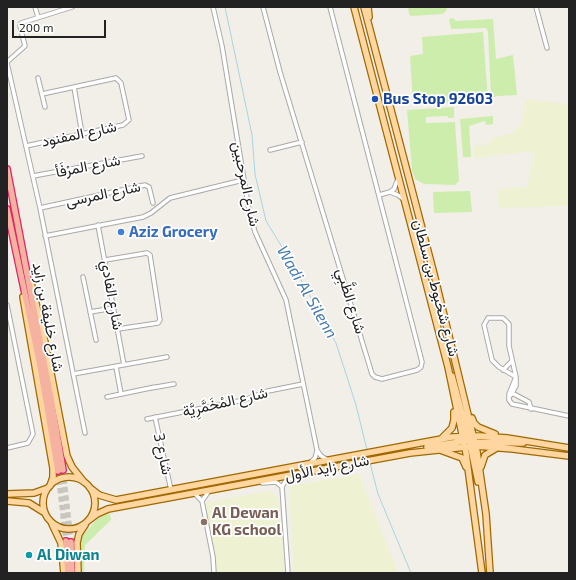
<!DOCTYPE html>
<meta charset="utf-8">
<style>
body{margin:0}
#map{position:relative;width:576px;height:580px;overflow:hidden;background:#f2efe8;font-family:"Exo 2",sans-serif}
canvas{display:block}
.frame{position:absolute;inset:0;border:8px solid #222;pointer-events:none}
.scale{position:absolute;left:12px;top:20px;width:94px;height:18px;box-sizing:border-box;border:2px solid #222;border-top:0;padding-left:5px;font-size:12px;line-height:14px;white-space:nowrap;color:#222;-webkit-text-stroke:3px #fff;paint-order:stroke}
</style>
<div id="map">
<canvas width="576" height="580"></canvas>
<div class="frame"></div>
<div class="scale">200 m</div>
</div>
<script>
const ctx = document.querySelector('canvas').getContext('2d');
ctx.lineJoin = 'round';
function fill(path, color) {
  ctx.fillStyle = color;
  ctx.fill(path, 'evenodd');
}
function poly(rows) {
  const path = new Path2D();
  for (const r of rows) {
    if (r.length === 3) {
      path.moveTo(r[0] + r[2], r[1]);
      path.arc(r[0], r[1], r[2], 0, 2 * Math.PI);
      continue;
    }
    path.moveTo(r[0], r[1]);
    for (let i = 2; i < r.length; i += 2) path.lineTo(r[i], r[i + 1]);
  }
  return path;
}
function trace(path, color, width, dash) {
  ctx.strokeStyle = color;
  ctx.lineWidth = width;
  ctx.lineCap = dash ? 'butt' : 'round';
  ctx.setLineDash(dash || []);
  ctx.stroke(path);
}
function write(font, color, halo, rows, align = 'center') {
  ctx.font = font + ' "Exo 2",Vazirmatn,sans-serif';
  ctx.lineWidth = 3.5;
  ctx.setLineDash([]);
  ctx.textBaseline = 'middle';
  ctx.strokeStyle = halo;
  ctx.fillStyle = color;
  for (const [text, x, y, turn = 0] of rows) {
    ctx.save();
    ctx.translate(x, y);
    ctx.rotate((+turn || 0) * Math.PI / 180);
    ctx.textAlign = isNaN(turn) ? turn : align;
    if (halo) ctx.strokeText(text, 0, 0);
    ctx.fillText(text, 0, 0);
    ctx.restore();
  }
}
fill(poly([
 [525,99,569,104,569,206,499,208,497,189,527,187,534,151,474,158,473,145,487,145,493,138,510,134,522,124],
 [359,474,398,573,294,573,289,486],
 [269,491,278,497,285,573,217,573,204,503]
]), '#eff1d3');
fill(poly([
 [408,7,446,7,447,10,443,14,411,16,409,14],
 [453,18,456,21,493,19,496,59,513,55,517,95,498,96,491,98,488,32,486,28,451,29,449,19],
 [483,32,488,100,413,105,410,56,423,54,422,37],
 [454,107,454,118,448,118,448,116,426,117,426,123,455,122,459,181,455,185,424,184,415,179,412,170,407,110],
 [493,116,493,124,486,125,485,121,469,126,471,157,463,157,460,119],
 [470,191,472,212,434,213,433,192],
 [110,513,111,520,85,545,84,573,81,573,80,546,82,536,98,518]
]), '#cdedad');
trace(poly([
 [225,7,252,135,255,174,266,221,290,260,336,343,356,405,367,450],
 [370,463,378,494,411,573]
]), '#a7d4e1', 1);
trace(poly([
 [63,470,71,542],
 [58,471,66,541]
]), '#c8c6c0', 5.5, [5.5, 3]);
const minor = poly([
 [35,7,38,17],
 [213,7,222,46,249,210,255,232,286,300,317,450,321,456,328,460],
 [263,7,280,72,372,374,375,377,382,379,417,370,421,367,422,362,330,7],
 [536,7,547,48],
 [7,62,25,46,20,26,21,23,72,7],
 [7,63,40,208,85,433],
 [38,78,45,107],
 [74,87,82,134],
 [26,146,123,125,129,120,121,83,116,78,42,94],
 [270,150,302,142],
 [33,176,142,156],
 [390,192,398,195,403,199],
 [379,195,390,192,394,189,398,179],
 [40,208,145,185,149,187,153,203],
 [98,225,124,365],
 [45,236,143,217,151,213,170,198,243,180],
 [105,260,147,253,150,255,160,320,158,323,118,329],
 [83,277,96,340],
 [7,305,33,434,28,443,7,448],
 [90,312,114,308],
 [488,318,503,318,509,324,509,346,516,377,499,367,492,360,484,325,488,318],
 [116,367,121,394],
 [503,370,512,361],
 [73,374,167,357],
 [516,377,509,394,509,400,512,404,569,416],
 [145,389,174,384],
 [512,393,529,402,531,409],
 [511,395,516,386,516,378],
 [107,397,155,387],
 [155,417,171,490],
 [147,419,244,400,268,391,303,384],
 [310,463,315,458,317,451],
 [262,483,276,482,282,487],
 [195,494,202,501,213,557,214,573],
 [202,501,209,491],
 [288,573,282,487,286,480,297,476]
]);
const primary = poly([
 [354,7,448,367,466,453,482,573],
 [364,7,434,274,477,452,486,514,490,573],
 [368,7,369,17],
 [31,283,44,337,67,456,72,467,84,482],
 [23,297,53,468,53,477,50,486],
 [452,376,468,436,475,446],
 [472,418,474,423,478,427,495,434],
 [441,439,452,428,454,420,454,412],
 [471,442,523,443],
 [470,444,478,482],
 [427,447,466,441],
 [440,450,462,458,466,467],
 [481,467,485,455,495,449],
 [69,503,26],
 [90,488,99,495,116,500,452,437,480,436,507,438,569,448],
 [7,494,34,493,48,488],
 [7,501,29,503,45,513],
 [89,520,97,514,108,509,410,453,476,446,513,449,569,456],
 [52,524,61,543,64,573],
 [78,573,77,543,79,534,85,525]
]);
const trunk = poly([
 [7,169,51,399,63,470],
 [7,209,40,365,58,471],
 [66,541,68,573],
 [71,542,72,573]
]);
trace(minor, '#a9a9a9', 5.5);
trace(primary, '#9f6900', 8);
trace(trunk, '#e22366', 8);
trace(minor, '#fff', 3.5);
trace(primary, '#ffd5a0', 5.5);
trace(trunk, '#f5b2a0', 5.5);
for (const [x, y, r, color] of [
 [375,99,4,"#1a4fb4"],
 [121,232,4,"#3f7fe0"],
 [204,522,4,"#8d6e63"],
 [29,555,4,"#0f9aa8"]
]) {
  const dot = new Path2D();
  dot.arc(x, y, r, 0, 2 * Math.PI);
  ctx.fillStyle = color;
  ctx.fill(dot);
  trace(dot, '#fff', 1.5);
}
write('bold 15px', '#164399', '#fff', [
 ["Bus Stop 92603",383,99]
], 'left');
write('15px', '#222', '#fff', [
 ["شارع المفنود",79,134,-12],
 ["شارع المرْفَأ",88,166,-11],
 ["شارع المرحبين",246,184,78],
 ["شارع المرسى",103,194,-12],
 ["شارع شخبوط بن سلطان",436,288,75],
 ["شارع الفادي",112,295,80],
 ["شارع الظَّبِي",351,301,73],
 ["شارع خليفة بن زايد",48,317,79],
 ["شارع المْخَمَّرِيَّة",225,402,-13],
 ["شارع 3",163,454,78],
 ["شارع زايد الأول",327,468,-11]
]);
write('bold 15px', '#366cbe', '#fff', [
 ["Aziz Grocery",129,232]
], 'left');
write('bold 15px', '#785e54', '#fff', [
 ["Al Dewan",212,513],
 ["KG school",212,530]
], 'left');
write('bold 15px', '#0d838f', '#fff', [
 ["Al Diwan",37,555]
], 'left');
write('italic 16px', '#467aae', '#fff', [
 ["Wadi Al Silenn",307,292,60]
]);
</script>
